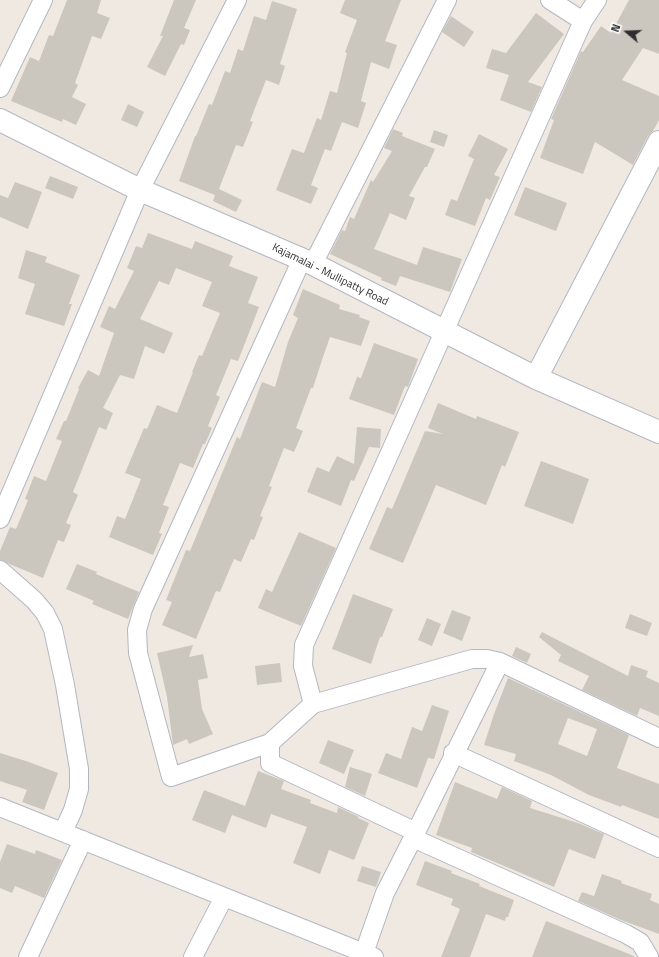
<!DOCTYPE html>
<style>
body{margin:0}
#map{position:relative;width:659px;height:957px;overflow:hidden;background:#efe9e1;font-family:"Titillium Web",sans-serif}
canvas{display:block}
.north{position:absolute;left:607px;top:12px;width:40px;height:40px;-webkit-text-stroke:3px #fff;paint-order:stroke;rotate:289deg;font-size:11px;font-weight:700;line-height:16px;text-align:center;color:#2e2e2e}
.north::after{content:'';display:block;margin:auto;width:14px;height:18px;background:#2e2e2e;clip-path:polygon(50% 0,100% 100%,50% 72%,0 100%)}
</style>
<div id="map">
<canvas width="659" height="957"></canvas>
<div class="north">N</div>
</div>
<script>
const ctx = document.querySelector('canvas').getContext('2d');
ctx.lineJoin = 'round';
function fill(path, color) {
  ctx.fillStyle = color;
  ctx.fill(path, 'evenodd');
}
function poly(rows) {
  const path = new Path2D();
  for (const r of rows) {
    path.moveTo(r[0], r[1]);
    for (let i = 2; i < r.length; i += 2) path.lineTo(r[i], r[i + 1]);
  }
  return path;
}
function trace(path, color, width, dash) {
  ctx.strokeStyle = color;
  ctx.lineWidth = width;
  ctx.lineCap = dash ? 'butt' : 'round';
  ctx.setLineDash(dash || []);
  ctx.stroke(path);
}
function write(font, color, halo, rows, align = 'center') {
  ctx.font = font + ' "Titillium Web",sans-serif';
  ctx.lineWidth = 3;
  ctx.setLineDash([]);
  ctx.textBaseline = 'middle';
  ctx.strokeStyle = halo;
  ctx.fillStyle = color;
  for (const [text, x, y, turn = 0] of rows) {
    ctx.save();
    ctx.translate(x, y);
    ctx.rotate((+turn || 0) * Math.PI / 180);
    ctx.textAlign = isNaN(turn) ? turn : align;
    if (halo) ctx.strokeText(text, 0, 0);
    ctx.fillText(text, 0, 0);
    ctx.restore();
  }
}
fill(poly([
 [67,0,101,0,97,13,110,18,101,39,92,36,75,83,78,85,72,97,86,104,76,125,63,119,62,122,11,101,30,57,39,61,49,35,53,36],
 [174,0,196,0,184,28,190,30,184,45,181,44,165,76,147,67,163,36,160,36],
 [345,0,401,0,385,41,397,45,389,69,371,62,361,101,366,103,358,128,342,122,331,151,325,149,311,185,318,188,311,204,276,190,292,149,304,153,317,118,321,120,330,91,337,93,347,53,345,52,357,20,340,13],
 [629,0,659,0,659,54,643,48,622,80,659,96,659,120,653,131,648,136,633,165,595,142,583,174,540,158,554,120,551,119,581,51,583,52,601,26,611,33],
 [272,1,297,9,280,64,285,66,279,85,266,80,250,121,253,122,243,147,236,145,219,189,242,200,236,212,213,201,215,195,179,181,195,136,196,136,209,104,212,105,225,71,230,73,238,49,243,51,254,16,266,20],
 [536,13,564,34,528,82,542,87,531,112,500,100,509,75,486,68,492,49,506,53],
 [451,16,474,32,464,47,442,32],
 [128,104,144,112,137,127,121,120],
 [393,129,403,133,402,136,435,149,427,167,425,167,409,196,415,198,406,220,390,213,374,249,417,265,423,247,462,259,450,292,400,276,396,286,381,280,382,278,330,254,342,230,345,231,350,217,354,219,371,180,373,182,392,151,384,148],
 [434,130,448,135,444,147,430,142],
 [479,134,508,149,494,175,500,177,490,200,486,198,475,226,445,215,451,199,457,201,474,159,468,156],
 [50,176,78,187,73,199,45,188],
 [15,182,42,192,28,229,0,217,0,195,8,198],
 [525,187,567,203,556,231,514,215],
 [148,233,192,249,195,241,233,256,229,266,258,277,248,303,259,307,238,361,231,359,216,395,220,397,208,426,212,428,205,444,203,444,193,468,180,463,163,505,169,507,159,533,162,534,153,555,109,537,117,516,125,519,141,479,125,473,144,428,147,429,157,405,177,413,193,372,192,372,199,355,202,356,220,313,202,306,212,282,176,268,169,285,159,281,140,319,173,333,164,354,145,346,134,379,120,375,103,408,113,413,106,430,99,427,73,492,78,495,66,523,71,525,64,542,58,540,43,578,0,560,0,551,10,527,16,529,28,500,25,499,34,476,46,481,62,441,56,439,64,421,66,421,79,389,78,388,88,370,99,376,114,333,100,327,109,306,115,309,134,271,127,268,136,246,142,248],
 [26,250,47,257,45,262,80,275,69,304,72,304,64,326,25,314,35,284,18,278],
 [303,289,340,305,339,309,360,315,359,317,370,321,361,346,330,337,322,360,313,388,311,388,296,428,303,431,294,452,284,448,269,486,272,487,260,516,263,517,254,540,251,539,241,562,234,559,220,592,216,591,196,639,162,625,172,602,166,600,186,550,190,551,237,437,240,439,262,382,275,387,288,342,298,318,293,315],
 [374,343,418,359,408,387,405,386,394,415,349,399,357,377,361,378],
 [438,403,476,419,477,416,519,432,505,467,502,465,486,505,436,485,403,563,369,549,387,507,392,509,425,431,443,434,428,428],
 [357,427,381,429,380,448,369,447,354,481,351,480,341,506,307,492,317,467,329,472,337,456,354,464],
 [541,461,589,479,573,524,524,506],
 [299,532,336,548,301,626,258,608,266,589,272,592],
 [77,564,97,572,96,574,139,592,128,619,92,604,94,601,66,589],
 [353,594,393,609,382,637,380,637,371,664,332,649],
 [452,610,471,617,462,641,443,633],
 [630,614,652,623,647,636,625,628],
 [427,618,441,624,432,646,418,640],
 [542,632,628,676,631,665,648,671,646,677,659,683,659,716,640,708,637,716,582,690,589,676,558,661,561,655,539,637],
 [193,645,189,657,203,654,208,678,198,680,202,709,213,734,189,744,187,739,173,745,167,697,157,653],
 [516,647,531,654,527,663,512,656],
 [280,663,282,682,257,685,255,666],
 [508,678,629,735,617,768,659,784,659,819,622,805,621,807,589,795,551,775,514,761,516,754,484,745,494,714],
 [568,718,597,729,587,756,558,744],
 [432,705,449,711,434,759,428,758,417,788,378,773,386,753,401,759,412,727,422,731],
 [328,740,354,750,344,774,319,763],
 [0,753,29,762,58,773,44,810,22,802,27,790,0,781],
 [350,767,372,774,365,796,345,787],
 [258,771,284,781,281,789,311,800,310,803,337,813,338,807,359,817,358,818,369,823,354,860,329,850,320,874,293,863,307,827,271,814,266,828,232,815,225,833,192,820,204,790,245,806],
 [455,782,497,799,502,787,532,801,530,808,578,823,604,834,595,859,569,849,554,887,471,852,472,848,436,835],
 [7,844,35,854,36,850,62,860,44,898,15,886,12,893,0,888,0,862],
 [425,861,452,871,451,873,480,884,479,886,514,900,508,917,506,917,505,921,486,914,470,957,441,957,460,909,451,905,453,899,416,885],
 [362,866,381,872,376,887,357,881],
 [602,874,622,881,621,883,652,894,650,900,659,904,659,934,621,920,578,901,582,892,594,896],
 [546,921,634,956,634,957,532,957]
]), '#cbc7bf');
const street = poly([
 [550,0,583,21],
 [0,88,43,0],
 [313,264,447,0],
 [0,519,140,190,237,0],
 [0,570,34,600,45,613,53,629,65,685,79,769,79,789,73,810,63,832],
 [500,662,659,738],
 [313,704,270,743,270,763,416,832,500,662,487,659,472,659,313,704,303,666,304,645,583,21,597,0],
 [270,743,171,777,138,653,137,630,143,609,302,259],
 [453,753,659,848],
 [0,807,364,953,362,957],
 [413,838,626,934,640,942,649,957],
 [28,957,83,840],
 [193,957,224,897],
 [374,957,364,953,385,893,416,832]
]);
const secondary = poly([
 [0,120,140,190,313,264,536,378,659,432],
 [536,378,659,142]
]);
trace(street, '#b4b7c1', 20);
trace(secondary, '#b4b7c1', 24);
trace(street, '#fff', 18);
trace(secondary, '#fff', 22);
write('11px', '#2e2e2e', '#fff', [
 ["Kajamalai - Mullipatty Road",330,275,26]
]);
</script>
